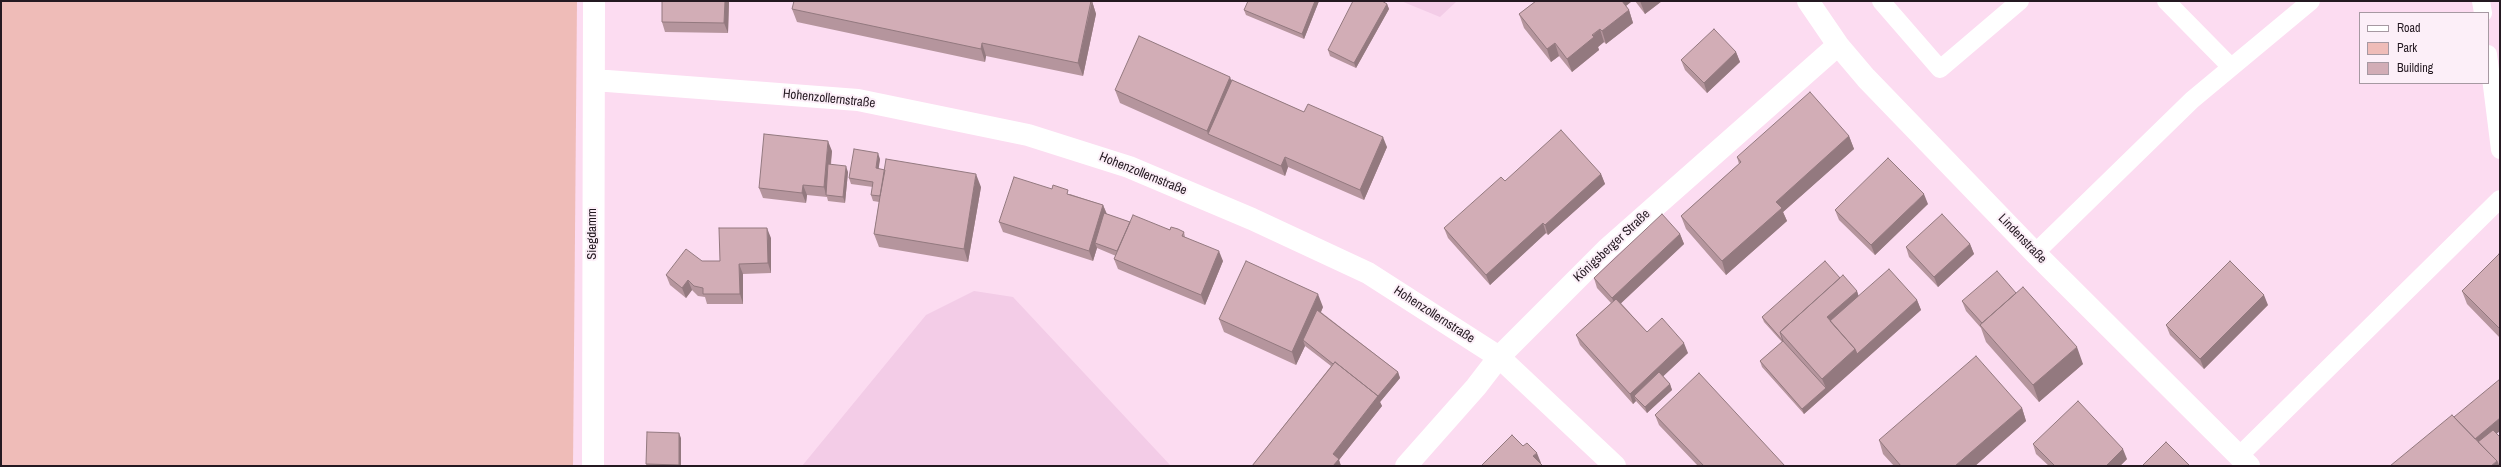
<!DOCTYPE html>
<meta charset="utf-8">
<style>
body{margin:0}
#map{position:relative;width:2501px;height:467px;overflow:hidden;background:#fcdcf1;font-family:"Archivo Narrow",sans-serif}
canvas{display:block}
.frame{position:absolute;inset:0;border:2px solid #241921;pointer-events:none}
.legend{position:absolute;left:2359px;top:12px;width:130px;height:72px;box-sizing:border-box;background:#fceff8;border:1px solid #a699a2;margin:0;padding:5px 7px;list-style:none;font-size:12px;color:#241921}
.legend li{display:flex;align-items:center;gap:8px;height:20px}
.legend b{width:20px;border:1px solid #a699a2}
</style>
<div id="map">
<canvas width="2501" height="467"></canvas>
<div class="frame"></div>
<ul class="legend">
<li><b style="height:5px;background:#fff"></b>Road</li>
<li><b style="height:11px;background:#efbcb8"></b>Park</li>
<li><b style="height:11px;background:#d2adb6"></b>Building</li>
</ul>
</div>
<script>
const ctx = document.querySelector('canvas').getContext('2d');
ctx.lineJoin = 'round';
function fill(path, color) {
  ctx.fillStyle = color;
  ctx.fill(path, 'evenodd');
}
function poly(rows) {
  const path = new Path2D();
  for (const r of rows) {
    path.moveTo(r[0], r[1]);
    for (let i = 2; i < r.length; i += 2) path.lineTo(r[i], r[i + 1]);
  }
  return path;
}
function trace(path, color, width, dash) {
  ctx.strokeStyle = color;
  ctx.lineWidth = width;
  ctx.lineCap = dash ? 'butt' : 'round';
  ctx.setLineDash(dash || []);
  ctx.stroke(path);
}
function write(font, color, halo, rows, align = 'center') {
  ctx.font = font + ' "Archivo Narrow",sans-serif';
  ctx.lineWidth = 4;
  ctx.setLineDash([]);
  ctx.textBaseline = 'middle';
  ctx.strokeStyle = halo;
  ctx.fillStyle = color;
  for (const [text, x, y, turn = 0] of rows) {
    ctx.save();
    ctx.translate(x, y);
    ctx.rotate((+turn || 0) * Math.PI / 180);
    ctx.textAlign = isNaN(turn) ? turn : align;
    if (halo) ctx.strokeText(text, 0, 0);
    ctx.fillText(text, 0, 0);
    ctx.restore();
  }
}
fill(poly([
 [1401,1,1457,1,1440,17],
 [974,291,1013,297,1171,466,802,466,926,315]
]), '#f3cce7');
fill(poly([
 [1,1,577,1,573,466,1,466]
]), '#efbcb8');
trace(poly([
 [1881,1,1940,69,2020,1],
 [2166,1,2231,67],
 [2481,1,2483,13],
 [2488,54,2500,150],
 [2035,253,2192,100,2311,1],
 [2239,456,2500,199]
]), '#fff', 18);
trace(poly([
 [1808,1,1838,45,1866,78,2035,253,2249,466],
 [594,80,858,100,1028,135,1129,167,1252,219,1368,273,1499,357,1615,466],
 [593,466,594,1],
 [1406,466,1476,387,1499,357,1607,249,1838,45]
]), '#fff', 22);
fill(poly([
 [729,1,728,33,665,32,662,22],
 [1092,1,1096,14,1083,76,986,56,985,62,797,22,792,9],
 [1319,1,1304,39,1246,15,1244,10],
 [1536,1,1632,1,1626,6,1629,10,1633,23,1606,44,1604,42,1598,47,1599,50,1572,72,1559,56,1551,62,1524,28,1519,14],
 [1635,1,1662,1,1645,14],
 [1387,4,1389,9,1356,68,1330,56,1328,50],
 [1736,52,1740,62,1707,93,1685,70,1681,60],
 [1232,80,1304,112,1387,147,1364,200,1288,167,1285,176,1212,144,1120,103,1115,90],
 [1849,136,1854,149,1783,212,1787,221,1726,275,1686,229,1681,216,1739,164,1737,157],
 [832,151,831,165,848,172,845,203,828,201,827,197,807,195,806,203,763,198,759,188],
 [880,159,878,169,981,187,968,262,879,247,874,234,879,202,873,201,871,195,873,187,851,184,849,178],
 [1601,174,1605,184,1548,235,1546,233,1490,285,1448,238,1444,228,1505,181],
 [1070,194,1103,205,1107,214,1130,222,1184,232,1185,237,1223,261,1205,305,1118,269,1114,259,1116,256,1097,248,1093,261,1003,232,999,222],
 [1928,204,1875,255,1839,220,1835,210],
 [1680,234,1684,244,1621,303,1647,332,1688,353,1663,376,1670,384,1672,390,1647,413,1636,401,1633,404,1580,345,1576,335,1611,303,1597,288,1594,278],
 [771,238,771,273,743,274,743,304,707,304,705,297,698,296,692,290,686,298,670,285,666,275,702,261,720,261],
 [1970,244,1974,254,1938,287,1909,257,1906,247],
 [2500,255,2500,338,2467,304,2462,291],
 [1857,291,1858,296,1917,300,1921,310,1804,414,1762,367,1760,361,1782,342,1764,322,1762,317],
 [2016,293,2083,364,2039,402,1986,342,1981,328,1966,311,1962,301],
 [2268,305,2204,369,2170,335,2166,325],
 [1323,307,1321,312,1398,372,1400,378,1380,402,1382,406,1339,460,1341,466,1252,466,1331,366,1305,346,1296,365,1224,332,1219,319],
 [2022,408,2026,421,1975,466,1894,466,1883,454,1879,440],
 [1655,415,1785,466,1698,466,1659,425],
 [681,438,681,466,647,466,646,464],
 [2033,444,2127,459,2120,466,2049,466,2036,454]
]), '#b5959d');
fill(poly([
 [725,1,729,1,728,33,724,23],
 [1092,1,1096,14,1083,76,1078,63],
 [1315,1,1319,1,1304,39,1302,34],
 [1619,1,1632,1,1622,9],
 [1640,1,1662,1,1645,14],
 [1387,4,1389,9,1356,68,1354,63],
 [1629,10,1633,23,1606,44,1602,31],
 [1600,29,1604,42,1598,47,1599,50,1572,72,1567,59],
 [982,43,986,56,985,62,981,49],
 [1555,43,1559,56,1551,62,1547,49],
 [1736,52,1740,62,1707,93,1704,83],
 [1230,77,1235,90,1208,134,1207,131],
 [1849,136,1854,149,1783,212,1787,221,1726,275,1722,261,1776,202],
 [1383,137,1387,147,1364,200,1360,190],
 [828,141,832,151,827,195,826,195,824,187],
 [878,153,880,159,878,174,876,168],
 [1285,157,1288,167,1285,176,1281,166],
 [846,166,848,172,845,203,843,197],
 [976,174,981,187,968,262,964,249],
 [1601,174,1605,184,1548,235,1545,225],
 [803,185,807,195,806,203,802,193],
 [1924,194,1928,204,1875,255,1871,245],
 [1103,205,1107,215,1095,243,1097,248,1093,261,1089,251],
 [1543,223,1546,233,1490,285,1486,275],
 [767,228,771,238,771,273,768,263],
 [1680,234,1684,244,1616,308,1612,298],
 [1970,244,1974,254,1938,287,1934,277],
 [1219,251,1223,261,1205,305,1201,295],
 [739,264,743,274,743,304,740,294],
 [688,280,692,290,686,298,682,288],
 [1857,291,1862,306,1835,329,1827,317],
 [1318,294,1323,307,1307,343,1303,340,1305,346,1296,365,1292,352],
 [2264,295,2268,305,2204,369,2200,359],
 [1917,300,1921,310,1804,414,1802,409,1826,388,1822,379,1855,349],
 [1684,343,1688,353,1638,400,1634,396,1636,401,1633,404,1630,394],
 [2077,347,2083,364,2039,402,2033,385],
 [1398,372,1400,378,1380,402,1382,406,1339,460,1341,466,1333,466,1333,454,1378,396],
 [1670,384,1672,390,1647,413,1645,407],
 [2022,408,2026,421,1975,466,1955,466],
 [2500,418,2500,431,2480,448,2474,439],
 [679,433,681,438,681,466,679,466],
 [2123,449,2127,459,2120,466,2106,466],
 [1537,453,1541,463,1537,466,1533,456],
 [2497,461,2499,466,2491,466]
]), '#93797f');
const building = poly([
 [662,1,725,1,724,23,662,22,662,1],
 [794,1,1091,1,1078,63,982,43,981,49,792,9,794,1],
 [1248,1,1315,1,1302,34,1244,10,1248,1],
 [1353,1,1382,1,1387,4,1354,63,1328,50,1353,1],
 [1536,1,1622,1,1629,10,1602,31,1600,29,1592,35,1594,37,1567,59,1555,43,1547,49,1519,14,1536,1],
 [1714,29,1736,52,1704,83,1681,60,1714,29],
 [1139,36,1230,77,1207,131,1115,90,1139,36],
 [1232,80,1304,112,1308,104,1383,137,1360,190,1285,157,1281,166,1208,134,1232,80],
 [1810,92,1849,136,1776,202,1782,208,1722,261,1681,216,1741,162,1737,157,1810,92],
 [1561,130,1601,174,1545,225,1543,223,1486,275,1444,228,1501,177,1505,181,1561,130],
 [764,134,828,141,824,187,803,185,802,193,759,188,764,134],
 [854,149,878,153,876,168,885,170,880,196,871,195,873,182,849,178,854,149],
 [1888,158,1924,194,1871,245,1835,210,1888,158],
 [886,159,976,174,964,249,874,234,886,159],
 [828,164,846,166,843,197,826,195,828,164],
 [1014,177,1052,189,1053,185,1068,190,1067,194,1103,205,1089,251,999,222,1014,177],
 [1104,213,1130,222,1117,251,1095,243,1104,213],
 [1662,214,1680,234,1612,298,1594,278,1662,214],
 [1942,214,1970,244,1934,277,1906,247,1942,214],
 [1133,215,1170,230,1171,227,1178,229,1184,232,1182,236,1219,251,1201,295,1114,259,1133,215],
 [719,228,767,228,768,263,739,264,740,294,703,294,703,288,694,286,688,280,682,288,666,275,686,249,702,261,720,261,719,228],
 [2499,254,2500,255,2500,329,2462,291,2499,254],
 [1246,261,1318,294,1292,352,1219,319,1246,261],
 [1825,261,1840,278,1780,332,1783,341,1826,388,1802,409,1760,361,1783,341,1762,317,1825,261],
 [2230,261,2264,295,2200,359,2166,325,2230,261],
 [1889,269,1917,300,1857,354,1855,349,1830,321,1889,269],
 [1997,271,2016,293,1982,323,1962,301,1997,271],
 [1843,275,1857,291,1827,317,1855,349,1822,379,1780,332,1843,275],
 [2023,287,2077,347,2033,385,1980,325,2023,287],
 [1616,299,1647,332,1662,318,1684,343,1630,394,1576,335,1616,299],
 [1317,310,1398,372,1378,396,1335,362,1333,364,1303,340,1317,310],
 [1976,356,2022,408,1955,466,1901,466,1879,440,1976,356],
 [1335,362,1378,396,1333,454,1339,459,1333,466,1252,466,1335,362],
 [1659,372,1670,384,1645,407,1634,396,1659,372],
 [1699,373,1785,466,1704,466,1655,415,1699,373],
 [2500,379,2500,418,2475,439,2454,417,2500,379],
 [2078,401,2123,449,2106,466,2055,466,2033,444,2078,401],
 [2452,415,2497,461,2491,466,2390,466,2452,415],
 [2493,430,2500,437,2500,466,2499,466,2497,461,2478,442,2493,430],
 [647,432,679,433,679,465,646,464,647,432],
 [1512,435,1523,446,1527,443,1537,453,1533,456,1543,466,1483,466,1482,465,1512,435],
 [2166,442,2190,466,2142,466,2166,442]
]);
fill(building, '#d2adb6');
trace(building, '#93797f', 1);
write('13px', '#241921', '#fceff8', [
 ["Hohenzollernstraße",829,99,6],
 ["Hohenzollernstraße",1143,174,22],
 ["Siegdamm",593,234,-90],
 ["Lindenstraße",2022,239,46],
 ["Königsberger Straße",1612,246,-43],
 ["Hohenzollernstraße",1434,315,33]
]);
</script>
